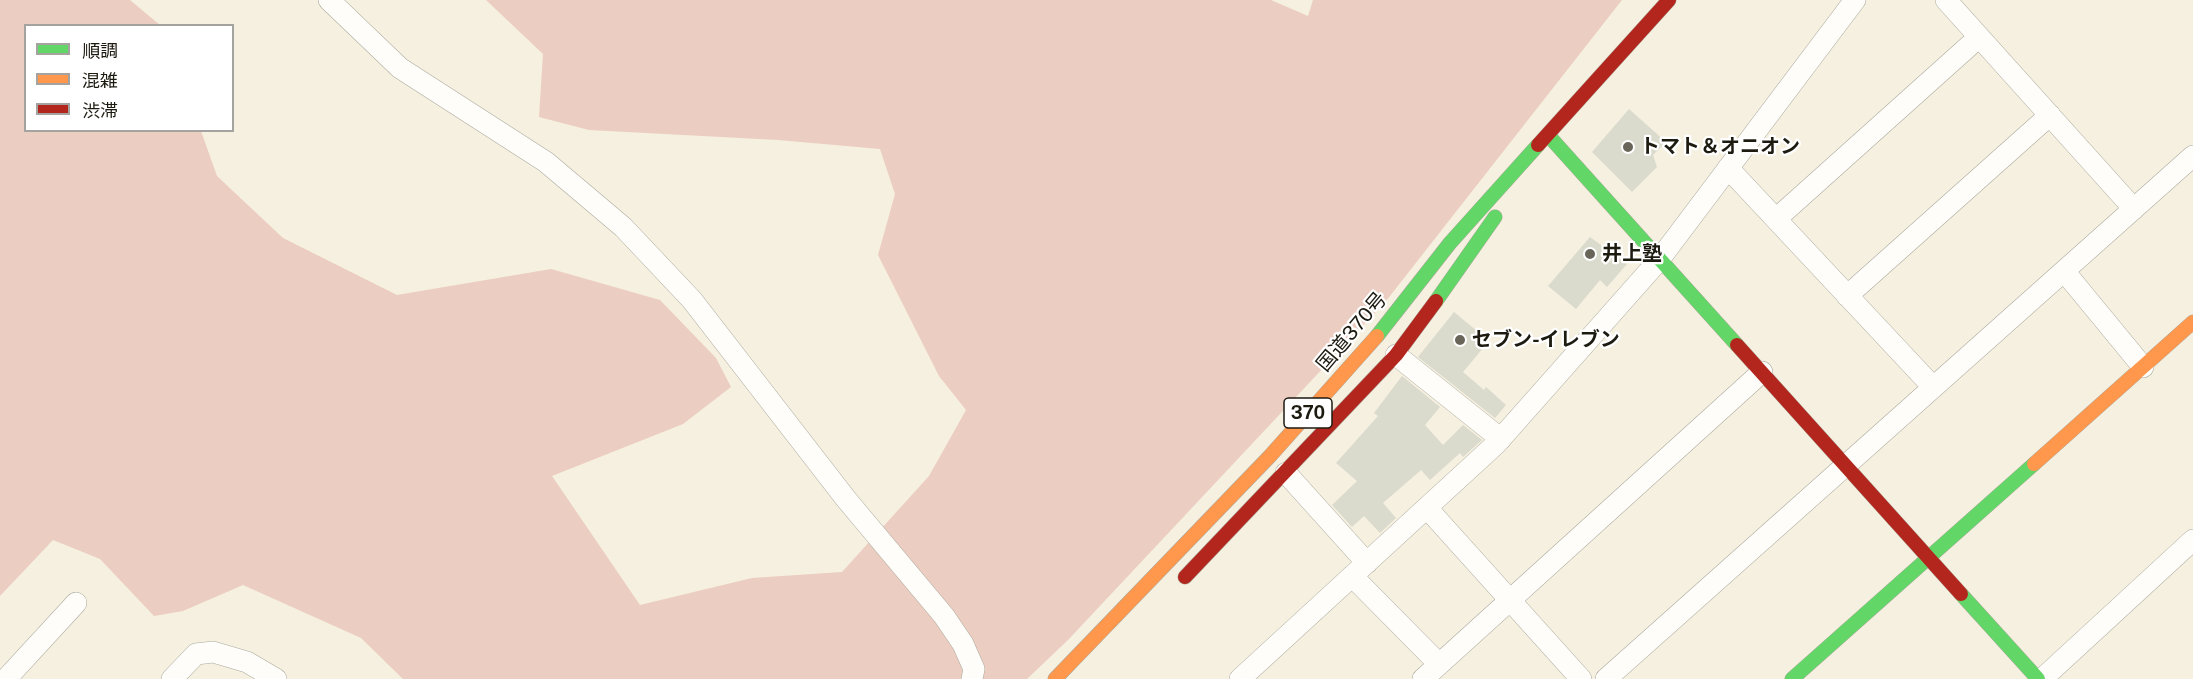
<!DOCTYPE html>
<meta charset="utf-8">
<style>
body{margin:0}
#map{position:relative;width:2193px;height:679px;overflow:hidden;background:#f5f0e0;font-family:"Public Sans","Noto Sans JP",sans-serif}
canvas{display:block}
.legend{position:absolute;left:24px;top:24px;width:210px;height:108px;box-sizing:border-box;background:#fff;border:2px solid #a5a39f;margin:0;padding:8px 10px;list-style:none;font-size:18px;color:#1d1a10}
.legend li{display:flex;align-items:center;gap:12px;height:30px}
.legend b{width:30px;border:2px solid #a5a39f}
</style>
<div id="map">
<canvas width="2193" height="679"></canvas>
<ul class="legend">
<li><b style="height:8px;background:#63d668"></b>順調</li>
<li><b style="height:8px;background:#ff974d"></b>混雑</li>
<li><b style="height:8px;background:#b3261e"></b>渋滞</li>
</ul>
</div>
<script>
const ctx = document.querySelector('canvas').getContext('2d');
ctx.lineJoin = 'round';
function fill(path, color) {
  ctx.fillStyle = color;
  ctx.fill(path, 'evenodd');
}
function poly(rows) {
  const path = new Path2D();
  for (const r of rows) {
    path.moveTo(r[0], r[1]);
    for (let i = 2; i < r.length; i += 2) path.lineTo(r[i], r[i + 1]);
  }
  return path;
}
function trace(path, color, width, dash) {
  ctx.strokeStyle = color;
  ctx.lineWidth = width;
  ctx.lineCap = dash ? 'butt' : 'round';
  ctx.setLineDash(dash || []);
  ctx.stroke(path);
}
function write(font, color, halo, rows, align = 'center') {
  ctx.font = font + ' "Public Sans","Noto Sans JP",sans-serif';
  ctx.lineWidth = 4.5;
  ctx.setLineDash([]);
  ctx.textBaseline = 'middle';
  ctx.strokeStyle = halo;
  ctx.fillStyle = color;
  for (const [text, x, y, turn = 0] of rows) {
    ctx.save();
    ctx.translate(x, y);
    ctx.rotate((+turn || 0) * Math.PI / 180);
    ctx.textAlign = isNaN(turn) ? turn : align;
    if (halo) ctx.strokeText(text, 0, 0);
    ctx.fillText(text, 0, 0);
    ctx.restore();
  }
}
fill(poly([
 [0,0,130,0,160,25,26,26,26,130,201,131,217,176,283,238,397,295,551,269,660,300,716,358,731,387,683,424,552,476,640,605,752,578,842,572,929,476,966,410,939,376,878,255,895,194,880,149,778,140,589,130,539,117,543,54,486,0,1271,0,1308,16,1313,0,1622,0,1386,301,1068,640,1027,679,403,679,361,638,243,585,183,611,154,616,100,559,53,540,0,596]
]), '#eccdc1');
fill(poly([
 [1629,109,1666,142,1653,155,1657,167,1632,192,1592,152],
 [1590,237,1627,264,1607,287,1600,280,1576,309,1548,286],
 [1454,312,1489,341,1463,372,1484,390,1486,387,1506,405,1495,418,1418,357],
 [1402,376,1440,407,1425,425,1443,445,1463,425,1482,440,1463,457,1460,453,1430,480,1421,470,1383,503,1396,518,1380,533,1364,516,1352,527,1332,505,1357,481,1336,463,1378,416,1374,413]
]), '#dadacd');
const street = poly([
 [329,0,400,68,546,162,623,227,692,300,846,499,944,616,963,644,974,669,972,679],
 [1946,0,2134,209],
 [1728,168,1933,387],
 [1776,219,1979,37],
 [2064,271,2143,367],
 [1847,296,2050,115],
 [1396,355,1501,439],
 [1286,473,1367,563],
 [1427,508,1581,679],
 [1352,576,1439,664],
 [6,679,76,603],
 [172,679,196,654,213,652,247,662,276,679],
 [1240,679,1496,444,1659,260,1855,0],
 [1423,679,1762,372],
 [1606,679,2193,156],
 [2042,679,2193,540]
]);
const fast = poly([
 [1548,135,1737,345],
 [1436,301,1495,217],
 [1377,336,1450,243,1538,145],
 [1961,594,2038,679],
 [1792,679,2034,464]
]);
const slow = poly([
 [2034,464,2193,322],
 [1055,679,1270,456,1377,336]
]);
const jam = poly([
 [1538,145,1669,0],
 [1737,345,1961,594],
 [1185,577,1396,355,1436,301]
]);
trace(street, '#aca99d', 22);
trace(fast, '#aca99d', 15);
trace(slow, '#aca99d', 15);
trace(jam, '#aca99d', 15);
trace(street, '#fefdfa', 21);
trace(fast, '#63d668', 14);
trace(slow, '#ff974d', 14);
trace(jam, '#b3261e', 14);
for (const [x, y, r, color] of [
 [1628,147,6,"#696559"],
 [1590,254,6,"#696559"],
 [1460,340,6,"#696559"]
]) {
  const dot = new Path2D();
  dot.arc(x, y, r, 0, 2 * Math.PI);
  ctx.fillStyle = color;
  ctx.fill(dot);
  trace(dot, '#fff', 2);
}
for (const [x, y, w] of [
 [1308,413,48]
]) {
  const box = new Path2D();
  box.roundRect(x - w / 2, y - 15, w, 30, 4.5);
  ctx.fillStyle = '#fff';
  ctx.fill(box);
  trace(box, '#1d1a10', 1.5);
}
write('bold 18px', '#1d1a10', null, [
 ["370",1308,413]
]);
write('bold 20px', '#1d1a10', '#fff', [
 ["トマト＆オニオン",1640,147],
 ["井上塾",1602,254],
 ["セブン-イレブン",1472,340]
], 'left');
write('20px', '#1d1a10', '#fff', [
 ["国道370号",1352,332,-50]
]);
</script>
